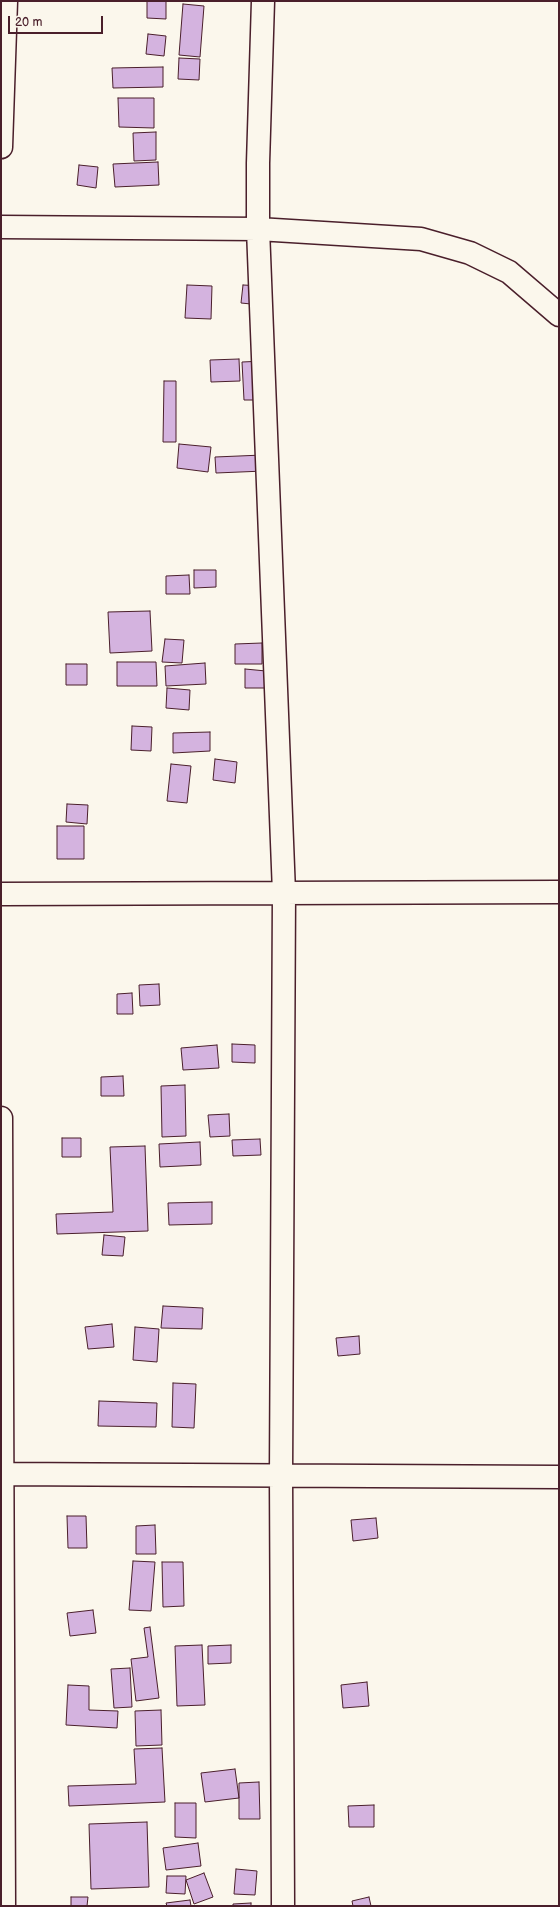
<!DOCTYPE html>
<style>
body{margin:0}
#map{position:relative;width:560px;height:1907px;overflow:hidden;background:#fbf7ec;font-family:"Balsamiq Sans",sans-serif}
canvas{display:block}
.frame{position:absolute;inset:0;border:2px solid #4a1f2b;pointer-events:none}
.scale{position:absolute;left:8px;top:16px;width:95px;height:18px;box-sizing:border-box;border:2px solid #4a1f2b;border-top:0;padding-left:5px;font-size:12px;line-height:14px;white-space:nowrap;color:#4a1f2b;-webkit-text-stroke:3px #fbf7ec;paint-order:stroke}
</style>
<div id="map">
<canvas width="560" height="1907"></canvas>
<div class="frame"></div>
<div class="scale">20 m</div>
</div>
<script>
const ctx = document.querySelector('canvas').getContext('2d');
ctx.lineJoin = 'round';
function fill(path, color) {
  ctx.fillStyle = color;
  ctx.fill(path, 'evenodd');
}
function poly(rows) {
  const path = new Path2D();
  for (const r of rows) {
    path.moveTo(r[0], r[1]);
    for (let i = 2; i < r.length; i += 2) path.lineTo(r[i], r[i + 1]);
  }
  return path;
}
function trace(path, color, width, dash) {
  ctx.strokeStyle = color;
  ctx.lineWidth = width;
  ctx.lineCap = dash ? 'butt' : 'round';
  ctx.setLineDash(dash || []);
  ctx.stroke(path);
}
const building = poly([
 [147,1,166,1,166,19,147,18,147,1],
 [183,4,204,6,200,57,179,55,183,4],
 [148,34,166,36,164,56,146,54,148,34],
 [179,58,200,59,199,80,178,79,179,58],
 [163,67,163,87,113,88,112,68,163,67],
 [118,98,154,98,154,128,119,127,118,98],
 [156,132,156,160,134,161,133,133,156,132],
 [158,162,159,185,115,187,113,164,158,162],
 [79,165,98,167,96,188,77,185,79,165],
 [187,285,212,286,211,319,185,318,187,285],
 [243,285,263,286,261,305,241,303,243,285],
 [239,359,240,381,211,382,210,360,239,359],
 [264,361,266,400,244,400,242,362,264,361],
 [164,381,176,381,176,442,163,442,164,381],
 [179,444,211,447,208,472,177,468,179,444],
 [263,455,264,471,216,473,215,457,263,455],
 [194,570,216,570,216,587,194,588,194,570],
 [189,575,190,594,166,594,166,576,189,575],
 [150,611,152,651,110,653,108,612,150,611],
 [165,639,184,640,182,663,162,662,165,639],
 [262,643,262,664,235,664,235,644,262,643],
 [117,662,156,662,157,686,117,686,117,662],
 [205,663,206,684,166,686,165,666,205,663],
 [66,664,87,664,87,685,66,685,66,664],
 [245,669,266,671,265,688,245,688,245,669],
 [167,688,190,690,189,710,166,708,167,688],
 [132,726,152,727,151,751,131,750,132,726],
 [210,732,210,751,173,753,173,733,210,732],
 [215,759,237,762,235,783,213,780,215,759],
 [171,764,191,766,187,803,167,801,171,764],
 [67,804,88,805,87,824,66,822,67,804],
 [57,826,84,826,84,859,57,859,57,826],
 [159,984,160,1005,140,1006,139,985,159,984],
 [132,993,133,1014,117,1014,117,994,132,993],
 [232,1044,255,1045,255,1063,232,1062,232,1044],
 [217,1045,219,1068,183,1070,181,1048,217,1045],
 [123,1076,124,1096,101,1096,101,1077,123,1076],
 [185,1085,186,1136,162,1137,161,1086,185,1085],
 [229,1114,230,1136,210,1137,208,1115,229,1114],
 [62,1138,81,1138,81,1157,62,1157,62,1138],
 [260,1139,261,1155,233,1156,232,1140,260,1139],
 [200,1142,201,1165,160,1167,159,1144,200,1142],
 [145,1146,148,1231,57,1234,56,1214,113,1212,110,1147,145,1146],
 [212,1202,212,1224,169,1225,168,1203,212,1202],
 [104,1235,125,1237,123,1256,102,1255,104,1235],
 [163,1306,203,1308,202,1329,161,1328,163,1306],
 [112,1324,114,1347,88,1349,85,1327,112,1324],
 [135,1327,159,1329,157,1362,133,1360,135,1327],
 [359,1336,360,1354,338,1356,336,1338,359,1336],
 [173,1383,196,1384,194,1428,172,1427,173,1383],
 [99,1401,157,1403,156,1427,98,1426,99,1401],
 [67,1516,86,1516,87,1548,68,1548,67,1516],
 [376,1518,378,1538,353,1541,351,1520,376,1518],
 [155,1525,156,1554,136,1554,136,1526,155,1525],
 [133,1561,155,1562,151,1611,129,1610,133,1561],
 [162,1562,183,1562,184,1606,163,1607,162,1562],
 [93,1610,96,1633,70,1636,67,1613,93,1610],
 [150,1627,159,1698,136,1701,131,1659,148,1657,144,1628,150,1627],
 [202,1645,205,1705,177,1706,175,1646,202,1645],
 [231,1645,231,1663,208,1664,208,1646,231,1645],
 [130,1668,132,1707,114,1708,111,1669,130,1668],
 [367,1682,369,1706,343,1708,341,1685,367,1682],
 [68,1685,89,1686,89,1710,118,1711,117,1728,66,1725,68,1685],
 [161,1710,162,1745,136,1746,135,1711,161,1710],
 [162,1748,165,1802,69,1806,68,1786,136,1784,134,1749,162,1748],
 [235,1769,239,1798,205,1802,201,1773,235,1769],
 [259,1782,260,1819,239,1819,239,1783,259,1782],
 [175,1803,196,1803,196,1838,175,1837,175,1803],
 [374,1805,374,1827,349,1827,348,1806,374,1805],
 [147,1822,149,1887,91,1889,89,1824,147,1822],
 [198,1843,201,1866,166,1870,163,1848,198,1843],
 [236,1869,257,1871,255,1895,234,1894,236,1869],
 [204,1873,213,1897,194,1904,186,1880,204,1873],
 [167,1876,186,1876,185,1894,166,1893,167,1876],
 [71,1897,88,1897,87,1906,71,1906,71,1897],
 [369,1897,371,1906,353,1906,352,1901,369,1897],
 [190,1900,191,1906,167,1906,166,1903,190,1900],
 [251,1903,251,1906,233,1906,233,1904,251,1903]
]);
fill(building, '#d4b3df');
trace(building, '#4a1f2b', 1);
const street = poly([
 [263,1,258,163,258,229,284,893,281,1475,283,1906],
 [1,147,6,1],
 [1,227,258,229,421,239,470,253,509,272,559,315],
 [1,894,559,892],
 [1,1118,4,1906],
 [1,1474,559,1477]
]);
trace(street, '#4a1f2b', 25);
trace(street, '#fbf7ec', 22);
</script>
